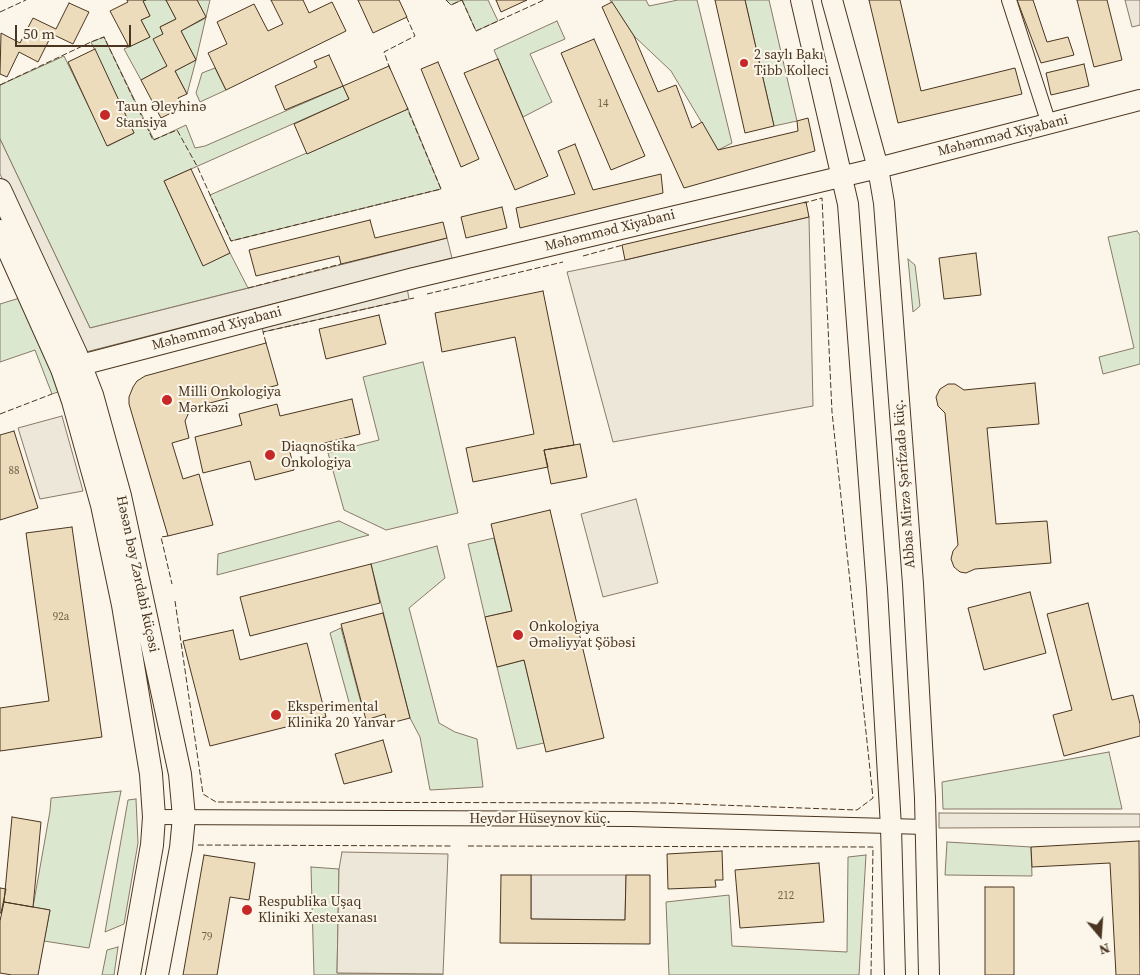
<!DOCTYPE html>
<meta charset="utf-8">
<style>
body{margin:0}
#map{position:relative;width:1140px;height:975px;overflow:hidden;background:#fbf6e9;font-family:"Source Serif 4",serif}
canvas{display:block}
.north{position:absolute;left:1075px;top:910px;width:50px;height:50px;-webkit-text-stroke:4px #fbf6e9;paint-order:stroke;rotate:162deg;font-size:14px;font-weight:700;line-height:20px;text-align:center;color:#4a3520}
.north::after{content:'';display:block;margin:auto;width:18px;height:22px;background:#4a3520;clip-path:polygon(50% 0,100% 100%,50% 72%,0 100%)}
.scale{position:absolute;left:15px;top:25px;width:116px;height:22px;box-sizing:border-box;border:2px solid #4a3520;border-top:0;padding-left:6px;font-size:15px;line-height:18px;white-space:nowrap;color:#4a3520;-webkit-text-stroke:4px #fbf6e9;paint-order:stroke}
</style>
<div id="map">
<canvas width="1140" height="975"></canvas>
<div class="north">N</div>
<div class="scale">50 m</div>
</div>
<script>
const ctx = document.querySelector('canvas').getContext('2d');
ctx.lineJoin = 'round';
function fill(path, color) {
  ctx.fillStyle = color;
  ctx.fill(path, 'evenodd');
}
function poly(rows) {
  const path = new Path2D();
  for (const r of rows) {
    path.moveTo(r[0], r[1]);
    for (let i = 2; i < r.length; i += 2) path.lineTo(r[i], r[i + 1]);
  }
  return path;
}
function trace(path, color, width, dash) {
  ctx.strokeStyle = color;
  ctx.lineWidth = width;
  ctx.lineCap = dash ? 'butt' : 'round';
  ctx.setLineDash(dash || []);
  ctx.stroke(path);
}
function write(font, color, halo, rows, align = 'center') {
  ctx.font = font + ' "Source Serif 4",serif';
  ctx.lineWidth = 4;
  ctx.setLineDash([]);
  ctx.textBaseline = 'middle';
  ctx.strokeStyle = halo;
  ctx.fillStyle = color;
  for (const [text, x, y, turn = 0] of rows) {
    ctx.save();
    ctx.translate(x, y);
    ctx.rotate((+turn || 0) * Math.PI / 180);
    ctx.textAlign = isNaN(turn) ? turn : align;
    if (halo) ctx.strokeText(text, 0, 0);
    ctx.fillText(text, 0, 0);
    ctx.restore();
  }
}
const green = poly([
 [146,0,166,0,176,19,160,27,163,34,167,66,141,80,124,49,150,37,141,20,150,16,143,1,146,0],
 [197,0,210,0,206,17,196,60,187,94,175,71,196,60,181,31,206,18,197,0],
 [446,0,488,0,498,21,476,31,462,0,451,5,446,0],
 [610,0,646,0,649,6,678,0,697,0,732,143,718,150,671,71,634,36,610,0],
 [745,0,769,0,797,121,774,126,745,0],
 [557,21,565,39,530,54,552,102,523,117,494,50,557,21],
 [104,37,154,140,186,125,195,148,205,146,343,86,349,99,164,181,203,265,230,253,248,288,90,328,0,139,0,85,64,56,108,146,134,133,91,42,104,37],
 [215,68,226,90,200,102,196,93,202,73,215,68],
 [408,109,441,189,231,241,210,195,408,109],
 [1137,231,1140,235,1140,364,1103,374,1099,357,1134,348,1108,237,1137,231],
 [908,259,915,265,920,306,913,312,908,259],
 [23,297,61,391,52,394,35,350,0,362,0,304,23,297],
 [423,362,458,513,386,530,344,510,328,453,379,440,363,377,423,362],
 [339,521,369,535,217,575,218,554,339,521],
 [494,538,512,611,485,617,468,544,494,538],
 [437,546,445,578,409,608,439,723,455,732,477,739,483,787,430,790,420,737,410,718,371,564,437,546],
 [341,628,363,710,352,713,330,633,341,628],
 [524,660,544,743,517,749,497,667,524,660],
 [1109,752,1122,809,943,809,942,782,1109,752],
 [121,791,89,948,44,941,50,910,33,907,50,811,51,798,121,791],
 [136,799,138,843,124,924,105,932,128,800,136,799],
 [947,842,1031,847,1032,876,945,875,947,842],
 [866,855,859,975,669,975,666,902,729,895,732,946,847,952,848,857,866,855],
 [311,867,339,869,337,973,443,974,443,975,314,975,311,867],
 [118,947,114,975,102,975,107,950,118,947]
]);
fill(green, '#dce7d0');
trace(green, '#887966', 1);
const parking = poly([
 [1125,0,1140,0,1140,25,1132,27,1125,0],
 [0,139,90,328,447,238,452,258,82,353,0,174,0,139],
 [809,217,813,406,613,442,567,272,625,260,809,217],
 [407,287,409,299,263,332,261,322,407,287],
 [62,416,83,491,40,499,18,428,62,416],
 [636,499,658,583,603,597,581,514,636,499],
 [939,813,1140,814,1140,827,939,828,939,813],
 [342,852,448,854,443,974,337,973,339,869,342,852],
 [531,875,626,875,625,920,531,919,531,875]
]);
fill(parking, '#ede7d9');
trace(parking, '#887966', 1);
const building = poly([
 [127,0,146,0,143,1,150,16,141,20,150,37,129,47,110,11,128,2,127,0],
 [166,0,197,0,206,17,181,31,196,60,175,71,187,94,178,98,183,107,161,118,141,80,167,66,153,39,163,34,160,27,176,19,166,0],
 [271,0,303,0,309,13,332,2,346,31,226,90,208,53,227,44,217,22,254,4,268,31,283,24,271,0],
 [358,0,399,0,407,17,373,33,358,0],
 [496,0,527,0,501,12,496,0],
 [715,0,745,0,774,126,745,133,715,0],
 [869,0,900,0,921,91,1015,68,1022,94,898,123,869,0],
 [1017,0,1033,0,1047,42,1068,37,1074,55,1041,63,1017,0],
 [1077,0,1107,0,1122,60,1094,67,1077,0],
 [612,2,634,36,658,92,676,85,692,128,702,122,718,150,798,131,797,121,808,118,815,151,684,188,602,7,612,2],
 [69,3,89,12,73,44,52,34,38,62,19,52,7,77,0,74,1,33,20,43,33,18,56,29,69,3],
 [594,39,645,156,611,170,561,53,594,39],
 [95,49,134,133,107,146,68,62,95,49],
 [329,55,343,86,285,110,275,86,317,67,314,61,329,55],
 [498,59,548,176,515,190,464,73,498,59],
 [438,62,479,159,461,167,421,69,438,62],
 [1084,64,1089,86,1051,95,1046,73,1084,64],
 [389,66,408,109,307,154,294,124,349,99,343,86,389,66],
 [575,144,593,190,661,174,663,193,520,228,516,208,575,194,558,151,575,144],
 [191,169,230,253,203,266,164,181,191,169],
 [806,202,809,217,625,260,622,245,806,202],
 [502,207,507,228,466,238,461,217,502,207],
 [370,220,375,238,443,222,447,238,341,264,339,256,256,276,249,250,370,220],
 [976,253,981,295,944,299,939,258,976,253],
 [543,291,574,445,544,450,548,467,473,482,466,448,534,434,515,337,442,352,435,313,543,291],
 [379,315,386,344,326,359,319,329,379,315],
 [266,343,278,385,191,408,185,421,189,438,172,443,183,479,199,474,213,525,168,536,129,404,129,397,133,387,137,381,145,376,266,343],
 [1035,383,1039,424,987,428,996,524,1047,521,1051,563,975,569,966,573,960,572,954,567,951,559,953,551,958,545,945,413,938,406,936,397,940,389,948,384,955,384,964,390,1035,383],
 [352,399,360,434,290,452,294,470,255,480,250,461,203,473,195,437,242,425,239,414,277,404,280,416,352,399],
 [14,431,38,508,0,520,0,435,14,431],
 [580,444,587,477,551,484,544,450,580,444],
 [550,510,604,738,546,752,524,660,497,667,485,617,512,611,491,524,550,510],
 [72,527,102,737,0,751,0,708,49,701,26,533,72,527],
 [371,564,380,603,250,636,240,597,371,564],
 [1030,592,1046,653,984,670,968,608,1030,592],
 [1088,603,1112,700,1133,695,1140,724,1140,736,1064,756,1053,715,1072,710,1047,614,1088,603],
 [383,613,410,718,387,724,385,714,366,720,341,624,383,613],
 [233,630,240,660,307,643,326,717,210,746,183,641,233,630],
 [383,740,392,772,344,784,335,754,383,740],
 [12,817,41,822,33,907,4,902,12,817],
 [1139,841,1140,975,1116,975,1110,863,1032,867,1031,847,1139,841],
 [722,851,723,880,715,880,716,887,668,889,667,854,722,851],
 [204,855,255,863,249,900,230,897,217,975,183,975,204,855],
 [819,863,824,922,740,928,735,870,819,863],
 [501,875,531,875,531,919,625,920,626,875,650,875,650,944,500,943,501,875],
 [985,887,1014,887,1014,975,985,975,985,887],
 [0,888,6,889,1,913,0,913,0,888],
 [4,902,50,910,38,975,12,975,0,973,0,921,4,902]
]);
fill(building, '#ecdcbc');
trace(building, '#4a3520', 1);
const street = poly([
 [1009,0,1049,124],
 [154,817,631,819,926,827]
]);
const secondary = poly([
 [801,0,848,204,877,589,891,827,895,975],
 [832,0,878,168,884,203,913,584,925,798,929,975],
 [81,365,414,278,878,168,1140,100]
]);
const primary = poly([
 [0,190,76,354,92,395,120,496,180,774,184,817,181,848,157,975],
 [0,231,62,369,73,401,102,505,123,605,151,774,154,817,152,845,129,975]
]);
trace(street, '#4a3520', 16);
trace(secondary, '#4a3520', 22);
trace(primary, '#4a3520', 24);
trace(street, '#fbf6e9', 14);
trace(secondary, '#fbf6e9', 20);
trace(primary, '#fbf6e9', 22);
trace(poly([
 [446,0,451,5,462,0],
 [462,0,476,31,544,0],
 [0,12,26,0],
 [390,69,384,52,415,36,406,16],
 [0,85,91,42,104,37,153,140,177,130,197,166,231,241,441,189,407,108],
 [583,256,623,245],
 [248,288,341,264],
 [427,294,563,262],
 [266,343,263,332,414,298],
 [0,414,52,394],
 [168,536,161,537,172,584],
 [175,601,203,794,216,802,664,803,857,810,873,798,832,412,822,198,804,203],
 [198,845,452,846],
 [468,846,873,847,871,975]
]), '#4a3520', 1, [6, 2.5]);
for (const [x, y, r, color] of [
 [744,63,5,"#c62828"],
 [105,115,6,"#c62828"],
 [167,400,6,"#c62828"],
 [270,455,6,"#c62828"],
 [518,635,6,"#c62828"],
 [276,715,6,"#c62828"],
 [247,910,6,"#c62828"]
]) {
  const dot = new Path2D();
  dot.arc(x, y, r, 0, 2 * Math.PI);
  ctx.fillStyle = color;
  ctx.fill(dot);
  trace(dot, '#fbf6e9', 2);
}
write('11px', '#725f47', null, [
 ["14",603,104],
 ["88",14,471],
 ["92а",61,617],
 ["212",786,896],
 ["79",207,937]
]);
write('14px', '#4a3520', '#fbf6e9', [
 ["2 saylı Bakı",754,55],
 ["Tibb Kolleci",754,71],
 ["Taun Əleyhinə",116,107],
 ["Stansiya",116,123],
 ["Milli Onkologiya",178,392],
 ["Mərkəzi",178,408],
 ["Diaqnostika",281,447],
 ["Onkologiya",281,463],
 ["Onkologiya",529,627],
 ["Əməliyyat Şöbəsi",529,643],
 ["Eksperimental",287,707],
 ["Klinika 20 Yanvar",287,723],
 ["Respublika Uşaq",258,902],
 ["Kliniki Xestexanası",258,918]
], 'left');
write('14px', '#4a3520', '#fbf6e9', [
 ["Məhəmməd Xiyabani",1003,136,-14],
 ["Məhəmməd Xiyabani",610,231,-14],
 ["Məhəmməd Xiyabani",217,329,-15],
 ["Abbas Mirzə Şərifzadə küç.",905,484,-94],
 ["Həsən bəy Zərdabi küçəsi",137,574,78],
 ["Heydər Hüseynov küç.",540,819]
]);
</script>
